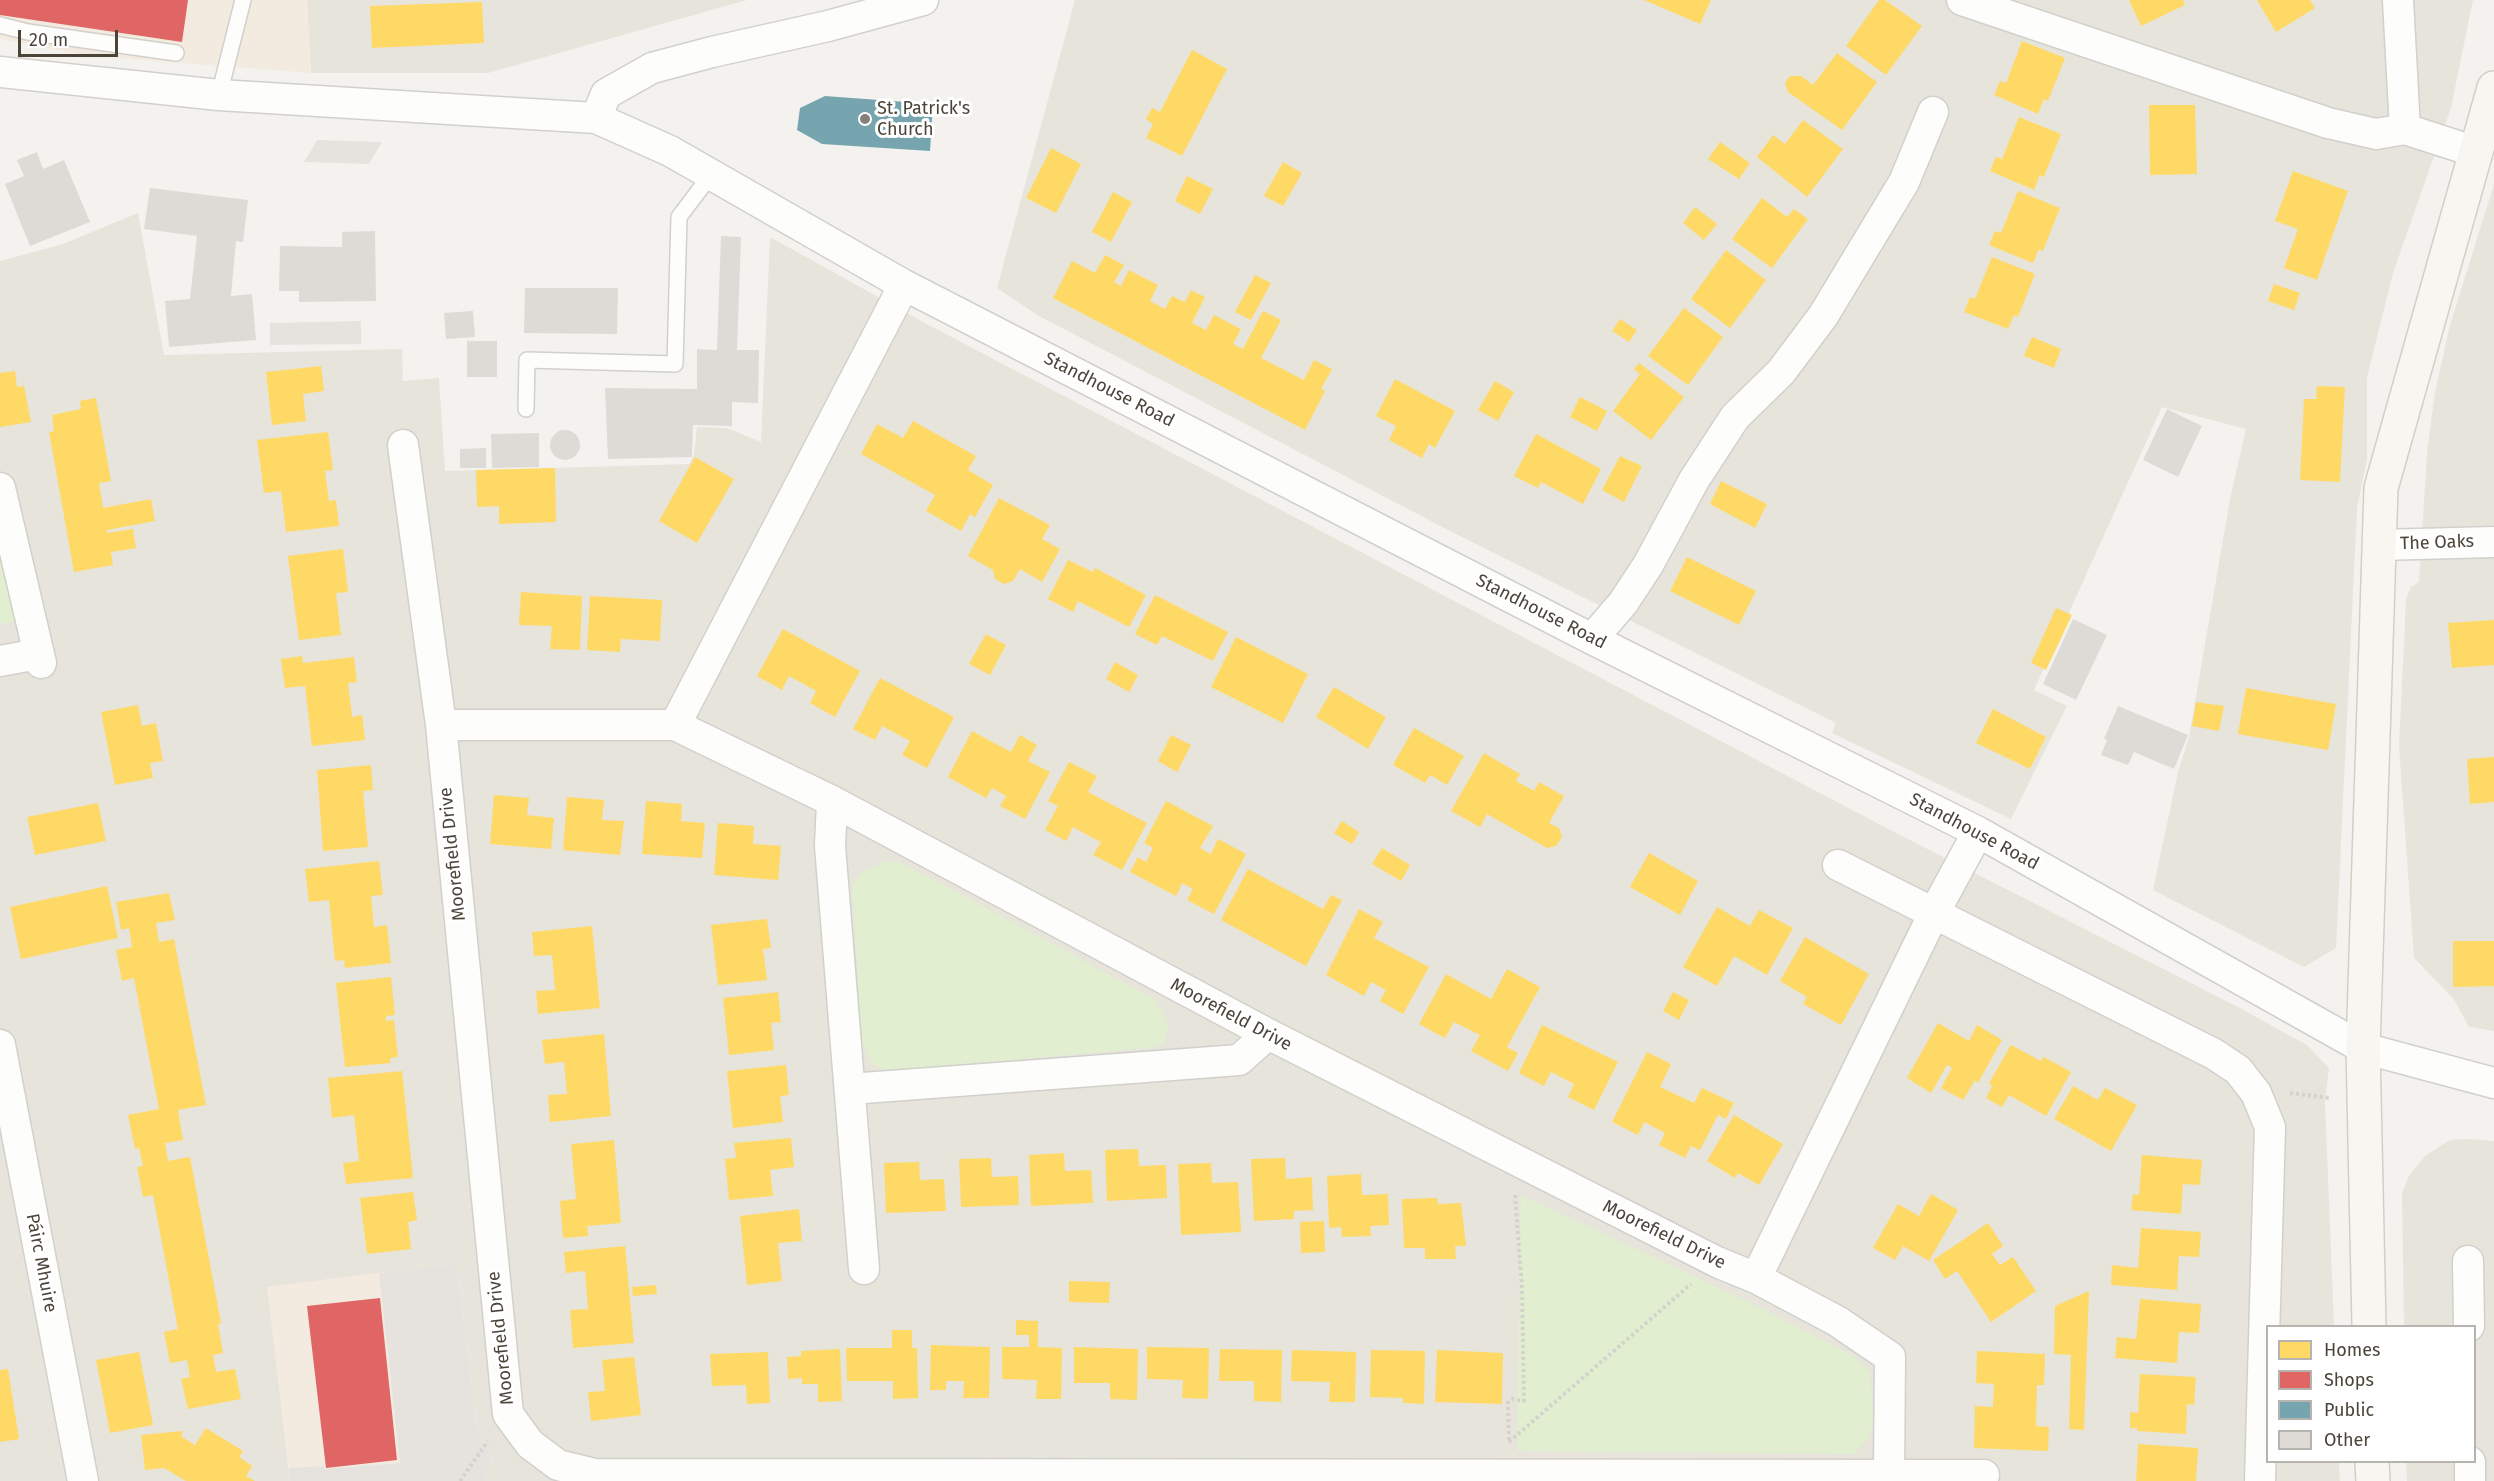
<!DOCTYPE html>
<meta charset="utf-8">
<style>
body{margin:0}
#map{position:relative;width:2494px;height:1481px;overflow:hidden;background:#f4f2ee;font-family:"Fira Sans",sans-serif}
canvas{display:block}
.legend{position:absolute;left:2266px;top:1325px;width:210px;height:138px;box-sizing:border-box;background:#fff;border:2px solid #b7b4b0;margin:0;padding:8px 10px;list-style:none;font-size:18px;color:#4b4439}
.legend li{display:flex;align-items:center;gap:12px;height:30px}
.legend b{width:30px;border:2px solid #b7b4b0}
.scale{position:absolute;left:18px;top:30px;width:100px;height:27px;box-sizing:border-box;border:3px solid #4b4439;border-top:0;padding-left:8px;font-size:18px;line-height:21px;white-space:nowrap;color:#4b4439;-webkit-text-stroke:4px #fff;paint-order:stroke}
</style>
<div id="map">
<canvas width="2494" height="1481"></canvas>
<ul class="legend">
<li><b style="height:16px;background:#ffd966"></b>Homes</li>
<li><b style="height:16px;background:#e06666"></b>Shops</li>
<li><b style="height:16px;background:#76a5af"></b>Public</li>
<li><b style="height:16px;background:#dedbd6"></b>Other</li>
</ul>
<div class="scale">20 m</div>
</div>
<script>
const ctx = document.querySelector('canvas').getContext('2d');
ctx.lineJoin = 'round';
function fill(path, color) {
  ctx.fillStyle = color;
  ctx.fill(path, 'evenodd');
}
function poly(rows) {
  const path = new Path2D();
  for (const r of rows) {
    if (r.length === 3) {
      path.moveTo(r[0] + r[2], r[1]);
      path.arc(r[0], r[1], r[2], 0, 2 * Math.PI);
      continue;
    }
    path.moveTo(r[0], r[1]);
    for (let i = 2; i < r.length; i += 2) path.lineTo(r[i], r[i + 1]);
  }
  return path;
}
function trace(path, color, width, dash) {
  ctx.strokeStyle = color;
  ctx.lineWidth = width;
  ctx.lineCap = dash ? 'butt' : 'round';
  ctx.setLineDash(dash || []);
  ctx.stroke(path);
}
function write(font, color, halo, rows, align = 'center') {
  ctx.font = font + ' "Fira Sans",sans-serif';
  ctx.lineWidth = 6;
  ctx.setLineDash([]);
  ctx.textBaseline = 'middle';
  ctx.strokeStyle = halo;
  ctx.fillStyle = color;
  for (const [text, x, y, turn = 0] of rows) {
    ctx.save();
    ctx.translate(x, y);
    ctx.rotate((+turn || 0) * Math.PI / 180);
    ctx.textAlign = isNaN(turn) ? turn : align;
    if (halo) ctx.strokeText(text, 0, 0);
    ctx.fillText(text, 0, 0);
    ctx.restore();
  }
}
fill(poly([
 [307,0,747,0,488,73,311,73],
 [1075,0,2473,0,2451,108,2393,273,2367,377,2367,459,2357,508,2336,948,2304,967,2153,890,2178,772,2189,737,2230,499,2246,429,2162,407,2034,690,2067,706,2011,819,1832,733,1836,723,1450,531,1039,316,997,288],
 [2494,184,2494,1031,2469,1027,2453,998,2414,958,2399,746,2406,599,2411,587,2419,582,2427,453,2435,392,2450,325],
 [138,213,164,355,402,349,403,381,439,378,445,471,689,464,694,455,697,427,727,428,761,442,770,237,923,322,1898,834,2238,1007,2307,1045,2329,1068,2325,1102,2334,1326,2268,1326,2268,1462,2339,1462,2340,1481,485,1481,493,1457,477,1428,457,1263,268,1287,290,1481,0,1481,0,261,63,244],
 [2468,1139,2494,1141,2494,1481,2407,1481,2406,1462,2474,1462,2474,1326,2404,1326,2402,1193,2409,1176,2425,1156,2450,1140]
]), '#e7e4dc');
fill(poly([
 [0,0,307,0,311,73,91,56,6,40,0,38],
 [457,1263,477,1428,493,1457,485,1481,290,1481,267,1287]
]), '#f3ebdf');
fill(poly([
 [0,543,27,619,0,624],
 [899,861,1156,1000,1169,1025,1164,1044,1149,1048,886,1071,872,1063,862,1044,852,886,863,871,885,862],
 [1521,1195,1751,1303,1852,1355,1870,1372,1873,1421,1869,1437,1855,1454,1517,1451]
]), '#e1eecf');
fill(poly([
 [317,140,382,142,369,164,304,162],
 [361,321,361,344,270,345,270,323],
 [457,1263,477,1428,493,1457,485,1481,290,1481,289,1468,324,1466,325,1469,400,1463,379,1273]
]), '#e6e3df');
fill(poly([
 [1644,0,1711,0,1700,24],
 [1879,0,1885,0,1922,26,1886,75,1846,46],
 [2129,0,2183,0,2185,5,2141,26],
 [2257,0,2310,0,2315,8,2276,32],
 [482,2,484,43,372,48,370,6],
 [2022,41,2065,58,2048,101,2044,99,2038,114,1994,95,2000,81,2006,83],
 [1192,50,1227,69,1182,156,1146,138,1153,124,1146,119,1152,108,1160,112],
 [1837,53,1877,82,1842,130,1788,92,1785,83,1790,76,1801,76,1813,85],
 [2149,105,2195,105,2197,174,2150,175],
 [2019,117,2061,134,2044,177,2040,175,2034,190,1990,171,1996,157,2002,159],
 [1803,120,1843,149,1807,197,1757,157,1773,135,1785,144],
 [1720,142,1750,163,1739,179,1708,159],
 [1051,148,1081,164,1056,213,1026,198],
 [1283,162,1302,173,1283,206,1264,196],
 [2293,171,2348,191,2317,280,2284,268,2298,229,2275,221],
 [1187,176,1213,189,1200,214,1175,201],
 [2018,191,2060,208,2043,251,2039,249,2033,263,1989,245,1995,231,2001,233],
 [1113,192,1132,202,1111,242,1092,232],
 [1762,198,1787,217,1794,209,1808,219,1772,268,1732,239],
 [1695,207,1717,224,1704,240,1683,223],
 [1726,250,1766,280,1730,328,1691,299],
 [1105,255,1124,265,1114,282,1121,286,1129,270,1158,285,1150,301,1165,309,1172,296,1185,302,1191,290,1205,297,1192,323,1206,330,1214,315,1241,329,1233,344,1243,349,1263,311,1281,320,1261,358,1304,380,1314,360,1332,369,1321,389,1325,391,1305,430,1053,298,1072,261,1095,273],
 [1992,257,2035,274,2018,317,2014,315,2008,329,1964,312,1970,297,1975,299],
 [1255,275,1271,283,1251,320,1235,312],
 [2274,284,2300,293,2294,310,2268,301],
 [1684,308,1723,337,1688,385,1648,356],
 [1620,319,1637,330,1629,342,1612,331],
 [2032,337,2061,349,2054,368,2024,356],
 [1639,363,1684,397,1651,440,1613,411,1640,374,1634,369],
 [321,366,324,391,303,394,306,421,272,425,266,372],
 [15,371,17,387,24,386,31,422,0,427,0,373],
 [1395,379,1455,411,1435,448,1429,444,1422,458,1389,440,1396,426,1376,416],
 [1495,381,1514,392,1498,421,1478,410],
 [2317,386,2345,387,2340,482,2300,480,2304,399,2316,399],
 [1580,397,1607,411,1597,431,1570,417],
 [96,398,111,481,99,483,103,508,151,499,155,521,107,530,107,533,133,529,136,548,111,552,113,565,74,572,49,432,54,431,52,415,81,409,80,401],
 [913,421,976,456,968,470,993,485,975,517,970,514,961,531,926,511,935,495,861,454,877,424,903,438],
 [328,432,333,470,325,471,329,501,336,500,339,526,286,532,281,491,264,493,257,440],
 [1536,434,1601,469,1583,504,1541,482,1538,488,1514,476],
 [1620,456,1642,466,1624,502,1602,490],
 [695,457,734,479,697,543,659,521],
 [555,468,556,522,499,524,499,506,477,507,476,470],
 [1721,481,1767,504,1755,528,1710,504],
 [999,498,1050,525,1042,539,1060,549,1042,582,1020,569,1013,581,1004,584,995,579,993,570,968,556],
 [343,549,348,592,336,593,341,635,299,640,288,556],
 [1687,557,1756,591,1739,625,1670,591],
 [1068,560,1093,572,1095,568,1146,595,1129,627,1078,601,1073,612,1048,599],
 [521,592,582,596,580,650,550,649,552,626,519,625],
 [1155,595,1228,632,1213,661,1162,636,1157,645,1135,634],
 [590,596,662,600,660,641,621,639,620,652,587,650],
 [2056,608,2072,615,2046,670,2031,663],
 [2494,620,2494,665,2452,668,2448,623],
 [783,629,860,671,835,717,810,703,816,691,789,676,782,690,757,676],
 [986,634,1006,645,990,675,969,664],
 [1236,637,1308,674,1283,723,1211,687],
 [302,656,303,663,354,657,357,682,348,683,352,717,362,715,365,740,312,746,305,686,285,688,281,659],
 [1115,662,1138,675,1129,692,1106,679],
 [880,678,954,717,927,768,902,755,910,741,882,726,875,740,853,729],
 [1334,687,1386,717,1368,749,1316,717],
 [2246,688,2336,704,2328,750,2238,734],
 [2196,702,2224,706,2219,731,2192,726],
 [138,705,142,726,156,723,163,761,150,763,153,778,115,785,101,712],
 [1993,709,2046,737,2030,769,1976,743],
 [1414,728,1464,756,1447,785,1430,775,1425,783,1393,765],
 [972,731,1011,752,1020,735,1037,745,1028,761,1050,772,1025,819,1000,806,1006,796,992,788,986,798,948,777],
 [1171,735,1191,745,1177,772,1158,761],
 [1484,753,1520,774,1516,781,1534,791,1539,782,1564,796,1549,823,1559,828,1562,837,1556,846,1547,848,1487,814,1480,827,1451,811],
 [2494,757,2494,802,2470,804,2467,759],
 [1069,762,1097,776,1088,792,1147,823,1122,870,1093,855,1101,842,1091,837,1073,827,1066,841,1045,830,1058,806,1048,801],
 [371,765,373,790,363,791,368,847,323,851,317,770],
 [494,795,529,798,527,815,554,818,551,849,490,844],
 [567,797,604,800,602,820,624,821,620,855,563,850],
 [646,801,682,804,681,821,705,823,702,858,642,854],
 [1166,801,1213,826,1200,848,1211,854,1218,839,1246,854,1214,914,1187,900,1193,889,1182,883,1176,896,1130,872,1138,857,1146,862,1153,848,1144,843],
 [98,803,106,841,35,855,27,817],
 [1342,821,1359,832,1352,844,1334,833],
 [718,823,754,826,753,844,781,846,778,880,714,875],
 [1382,848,1410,865,1401,881,1372,864],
 [1649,853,1698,881,1680,915,1630,887],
 [379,861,383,895,371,896,374,927,387,925,391,963,345,968,344,960,335,961,329,900,309,902,305,869],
 [1248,869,1323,909,1331,895,1342,900,1306,966,1221,920],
 [107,886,118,938,21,959,10,907],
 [169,893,175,920,156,923,159,942,174,939,206,1105,178,1110,183,1140,165,1143,168,1161,190,1157,221,1323,218,1324,223,1353,213,1355,216,1372,235,1369,241,1399,188,1409,181,1379,190,1377,187,1360,170,1363,164,1332,178,1329,153,1195,143,1197,137,1167,143,1166,139,1148,135,1149,128,1115,159,1109,134,978,122,981,116,950,132,947,129,928,121,930,116,902],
 [1717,907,1750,926,1759,910,1793,928,1767,975,1734,956,1717,986,1683,967],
 [1359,909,1383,922,1374,938,1429,967,1403,1014,1380,1001,1386,990,1371,982,1364,996,1326,975],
 [767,919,771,948,763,949,767,980,718,985,711,925],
 [592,926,600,1008,538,1014,536,991,555,990,552,955,534,956,532,932],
 [1805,937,1869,974,1841,1025,1803,1004,1807,997,1780,981],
 [2453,941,2494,941,2494,986,2453,987],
 [1507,969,1540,987,1507,1047,1518,1053,1508,1071,1471,1051,1480,1035,1454,1022,1445,1038,1419,1024,1446,974,1491,999],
 [391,977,395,1015,386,1016,386,1021,394,1020,398,1057,390,1058,391,1063,345,1067,336,983],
 [778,992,781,1022,771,1023,774,1050,729,1055,723,998],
 [1673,992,1689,1000,1679,1020,1663,1011],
 [1938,1023,1969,1041,1977,1025,2002,1040,1978,1083,1975,1080,1963,1100,1941,1088,1952,1068,1947,1065,1931,1093,1907,1078],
 [1542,1025,1618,1062,1594,1110,1568,1097,1574,1084,1551,1072,1544,1086,1519,1073],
 [604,1034,611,1116,550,1122,548,1095,567,1094,564,1062,545,1064,542,1040],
 [2011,1045,2041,1061,2044,1057,2071,1072,2046,1116,2009,1095,2002,1107,1986,1098,1992,1086,1989,1083],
 [1647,1052,1671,1064,1660,1087,1694,1103,1702,1088,1734,1103,1726,1119,1718,1115,1700,1150,1691,1146,1685,1158,1659,1145,1665,1133,1644,1122,1638,1135,1612,1122],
 [786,1065,789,1095,780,1096,783,1122,733,1128,727,1071],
 [402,1071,413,1178,346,1184,343,1163,359,1161,354,1115,332,1118,328,1078],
 [2073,1086,2098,1100,2105,1088,2137,1105,2111,1151,2054,1119],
 [1734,1115,1783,1144,1759,1185,1738,1173,1735,1178,1707,1161],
 [791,1138,794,1167,770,1170,773,1196,729,1200,725,1159,736,1158,734,1143],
 [614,1140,621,1223,587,1226,588,1236,563,1238,560,1201,576,1199,571,1144],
 [1138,1149,1139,1166,1166,1165,1167,1198,1107,1201,1105,1150],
 [1064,1153,1065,1171,1091,1170,1093,1203,1031,1206,1029,1155],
 [2142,1155,2202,1160,2200,1185,2183,1184,2181,1214,2131,1210,2133,1194,2139,1195],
 [991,1158,992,1177,1018,1176,1019,1205,961,1207,959,1159],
 [1285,1158,1286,1179,1312,1177,1313,1210,1294,1211,1294,1219,1254,1221,1251,1159],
 [919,1162,920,1180,944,1179,946,1211,886,1213,884,1163],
 [1211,1163,1212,1183,1238,1182,1241,1232,1181,1235,1178,1164],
 [1361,1174,1362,1195,1388,1194,1389,1225,1370,1226,1371,1236,1342,1237,1341,1227,1329,1228,1327,1176],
 [413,1192,417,1220,408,1222,411,1249,367,1254,360,1198],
 [1931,1194,1958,1210,1929,1261,1903,1246,1895,1260,1873,1248,1898,1204,1919,1216],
 [1437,1198,1438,1204,1461,1203,1466,1246,1455,1246,1456,1259,1425,1259,1425,1248,1404,1248,1402,1199],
 [799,1209,802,1241,778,1243,782,1281,747,1285,740,1216],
 [1324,1221,1325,1252,1301,1253,1300,1222],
 [1988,1223,2003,1246,1992,1254,2000,1265,2013,1257,2036,1291,1991,1322,1957,1271,1945,1279,1933,1260],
 [2141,1228,2201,1232,2199,1257,2179,1256,2177,1290,2111,1285,2112,1265,2138,1268],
 [625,1246,634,1343,573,1348,570,1310,588,1309,585,1271,566,1273,564,1252],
 [1069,1281,1110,1282,1109,1303,1069,1302],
 [656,1285,657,1294,633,1296,632,1287],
 [2089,1291,2084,1430,2069,1429,2071,1355,2054,1354,2055,1306],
 [2140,1299,2201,1304,2199,1333,2179,1332,2177,1363,2115,1358,2117,1337,2136,1339],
 [1016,1320,1038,1321,1038,1347,1062,1348,1061,1399,1036,1399,1037,1380,1002,1379,1002,1347,1029,1347,1029,1335,1016,1335],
 [892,1330,912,1330,912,1348,917,1348,918,1398,893,1399,893,1381,847,1381,846,1348,892,1348],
 [931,1345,990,1347,989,1398,963,1398,964,1381,946,1381,946,1390,930,1390],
 [1074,1347,1138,1349,1137,1400,1110,1399,1110,1383,1074,1383],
 [1147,1347,1209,1348,1208,1399,1182,1398,1183,1380,1147,1379],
 [840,1349,842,1401,818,1402,818,1384,802,1384,802,1378,788,1379,787,1357,801,1356,801,1351],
 [1220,1349,1282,1350,1281,1402,1254,1401,1254,1381,1219,1381],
 [1292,1350,1356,1352,1355,1402,1329,1402,1330,1382,1291,1381],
 [1371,1350,1425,1351,1424,1404,1403,1403,1403,1398,1370,1397],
 [1437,1350,1503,1353,1502,1404,1435,1402],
 [1977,1351,2045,1354,2044,1385,2037,1385,2036,1426,2049,1427,2048,1451,1974,1448,1975,1406,1993,1407,1994,1384,1976,1383],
 [139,1352,153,1425,110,1433,96,1360],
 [768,1352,770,1403,747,1404,746,1385,712,1386,710,1354],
 [634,1357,641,1415,591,1421,588,1392,605,1391,602,1360],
 [8,1369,19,1439,0,1442,0,1370],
 [2140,1374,2196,1377,2194,1405,2187,1404,2186,1434,2137,1431,2137,1428,2130,1428,2130,1412,2138,1413],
 [206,1428,243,1451,239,1457,252,1466,246,1476,255,1481,186,1481,164,1468,145,1470,141,1435,182,1431,182,1437,195,1445],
 [2138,1444,2198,1448,2196,1481,2136,1481]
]), '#ffd966');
fill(poly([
 [0,0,188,0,182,42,0,15],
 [380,1298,397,1460,326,1468,307,1306]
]), '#e06666');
fill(poly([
 [825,96,933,104,930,151,822,144,797,130,800,108]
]), '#76a5af');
fill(poly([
 [37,152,43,169,64,160,90,222,30,246,5,184,24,176,17,160],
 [150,188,248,200,243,242,236,241,231,296,252,294,256,340,169,347,165,301,190,299,197,236,144,229],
 [375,231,376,301,299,302,299,291,279,291,280,246,342,247,342,232],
 [721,236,741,237,737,350,759,350,758,403,732,402,732,426,693,425,692,457,608,459,605,388,697,389,697,349,717,350],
 [525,288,618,288,617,334,524,333],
 [473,311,475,337,446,339,444,313],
 [467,341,497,341,497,377,467,377],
 [2167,409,2202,426,2178,477,2143,460],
 [565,445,15],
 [539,433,539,467,492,468,491,434],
 [486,448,486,468,460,468,460,449],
 [2073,619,2107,635,2076,700,2043,684],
 [2118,706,2188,735,2174,769,2134,752,2128,765,2101,755,2107,740,2104,739]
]), '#dedbd6');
const lane = poly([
 [0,25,28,32,176,53],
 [219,95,243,0],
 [526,409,527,360,675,364,679,217,710,176]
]);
const street = poly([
 [1962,0,2328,123,2376,134,2405,129,2476,152],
 [2398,0,2405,129],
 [0,72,219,95,596,118,670,151,904,285,1592,639,1978,832,2363,1048,2494,1083],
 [596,118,606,94,652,68,712,52,828,26,923,0],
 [403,445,441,725,508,1414,530,1444,558,1465,595,1474,1984,1475],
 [0,488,41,663],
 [2379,545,2494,542],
 [1592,639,1623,603,1648,565,1694,480,1735,417,1781,372,1823,316,1904,182,1933,112],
 [0,661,38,654],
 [441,725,675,725,832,801,1268,1034,1717,1262,1756,1278,1837,1321,1890,1357,1889,1475],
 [675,725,904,285],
 [832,801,830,846,864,1269],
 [1838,865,2214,1054,2238,1070,2256,1093,2270,1127,2260,1481],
 [0,1045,83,1481],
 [850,1089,1239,1060,1268,1034],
 [2468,1261,2469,1326],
 [1756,1278,1934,913,1978,832],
 [2470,1462,2470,1481]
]);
const secondary = poly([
 [2369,1326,2363,1048,2381,488,2494,88],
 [2372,1462,2373,1481]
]);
trace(lane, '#d2d0cb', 18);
trace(street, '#d2d0cb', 33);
trace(secondary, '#d3cfc5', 36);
trace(poly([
 [2290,1093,2330,1098],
 [1509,1440,1508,1403,1512,1399,1524,1401,1522,1288,1515,1195],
 [1509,1442,1691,1284],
 [460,1481,488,1441]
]), '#d3d2cc', 4, [3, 3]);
trace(lane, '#fdfdfc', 15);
trace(street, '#fdfdfc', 30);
trace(secondary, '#f7f6f1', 33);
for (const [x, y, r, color] of [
 [865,119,6,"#868178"]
]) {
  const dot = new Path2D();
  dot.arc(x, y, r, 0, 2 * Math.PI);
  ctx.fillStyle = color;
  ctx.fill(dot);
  trace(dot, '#fff', 2);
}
write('18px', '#4b4439', '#fff', [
 ["St. Patrick's",877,109],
 ["Church",877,130]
], 'left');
write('18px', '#4b4439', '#fff', [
 ["Standhouse Road",1109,390,27],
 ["The Oaks",2437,543,-2],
 ["Standhouse Road",1541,612,27],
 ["Standhouse Road",1974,832,28],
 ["Moorefield Drive",453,854,-96],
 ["Moorefield Drive",1231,1015,28],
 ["Moorefield Drive",1664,1235,26],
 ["Páirc Mhuire",41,1263,79],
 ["Moorefield Drive",501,1338,-96]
]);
</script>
